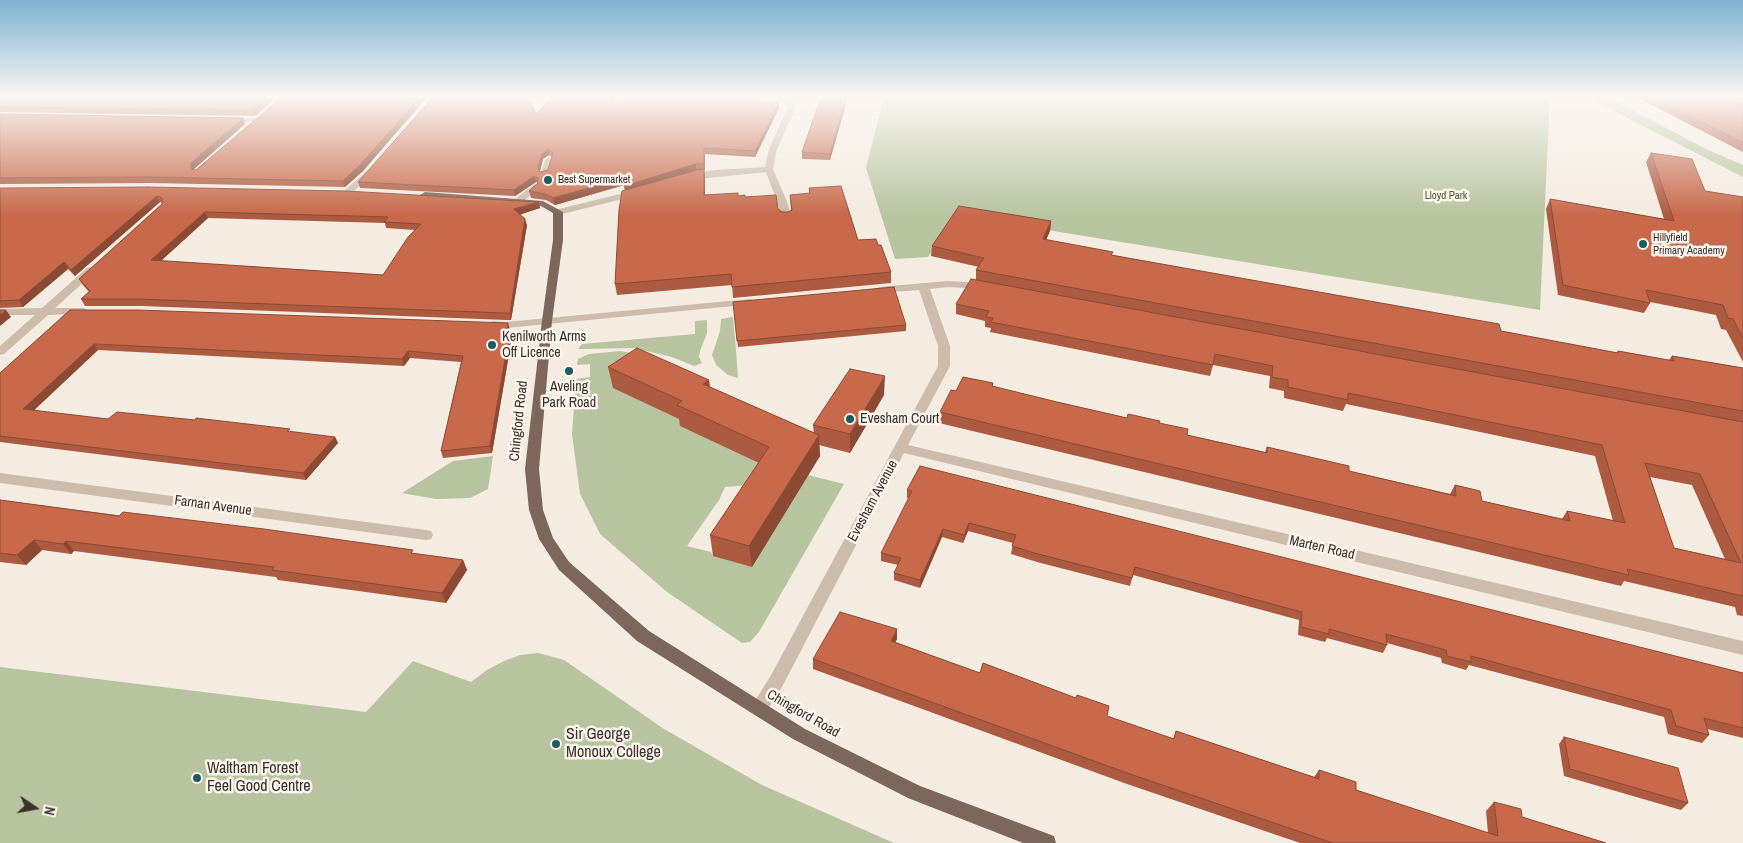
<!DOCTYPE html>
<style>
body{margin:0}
#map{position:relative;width:1743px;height:843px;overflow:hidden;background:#f4ebe1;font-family:"Archivo Narrow",sans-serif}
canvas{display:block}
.north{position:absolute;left:10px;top:783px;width:50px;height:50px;-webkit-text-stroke:4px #fbf5ee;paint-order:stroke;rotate:102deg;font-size:14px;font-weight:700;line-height:20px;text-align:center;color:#3b302b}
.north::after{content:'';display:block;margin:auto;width:18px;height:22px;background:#3b302b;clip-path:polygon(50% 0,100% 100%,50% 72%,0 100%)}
</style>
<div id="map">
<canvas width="1743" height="843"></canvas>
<div class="north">N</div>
</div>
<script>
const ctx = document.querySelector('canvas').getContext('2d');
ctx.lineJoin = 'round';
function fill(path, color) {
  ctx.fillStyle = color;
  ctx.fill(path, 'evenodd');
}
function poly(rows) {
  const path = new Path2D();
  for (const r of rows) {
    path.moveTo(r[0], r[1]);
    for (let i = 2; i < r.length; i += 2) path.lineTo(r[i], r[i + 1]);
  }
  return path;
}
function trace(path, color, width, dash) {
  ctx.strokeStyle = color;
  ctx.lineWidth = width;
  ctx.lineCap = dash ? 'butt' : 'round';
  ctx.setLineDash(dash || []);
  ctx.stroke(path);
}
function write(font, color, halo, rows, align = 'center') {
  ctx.font = font + ' "Archivo Narrow",sans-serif';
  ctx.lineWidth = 5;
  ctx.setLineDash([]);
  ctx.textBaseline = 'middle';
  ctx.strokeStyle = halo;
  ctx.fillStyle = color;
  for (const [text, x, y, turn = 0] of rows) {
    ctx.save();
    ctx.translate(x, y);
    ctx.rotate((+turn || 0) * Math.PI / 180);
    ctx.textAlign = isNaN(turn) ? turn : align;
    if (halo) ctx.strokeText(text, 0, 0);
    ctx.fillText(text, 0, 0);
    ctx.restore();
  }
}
fill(poly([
 [884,97,1550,97,1540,310,955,215,928,257,895,259,866,168],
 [1586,97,1607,97,1706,149,1743,165,1743,177],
 [733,317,736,350,738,378,728,375,716,365,712,355,720,331,721,319],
 [707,320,707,333,700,351,699,357,702,363,694,366,672,357,634,348,578,349,582,344,695,334,695,321],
 [620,351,633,353,686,422,773,466,761,484,725,487,719,500,687,546,711,552,713,556,808,475,844,484,759,632,750,642,742,643,667,592,600,534,580,494,572,434,576,379,590,377,590,364,577,365,578,359,589,354],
 [493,456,488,489,470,498,436,499,402,493,453,461],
 [538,653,564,660,664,729,762,785,894,843,0,843,0,667,366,712,413,661,471,682,487,670,504,661,520,655]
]), '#b8c4a0');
fill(poly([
 [620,97,628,97,620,107,614,107,613,105,620,97],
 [722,97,782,97,791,100,796,107,777,149,773,169,788,204,791,219,789,221,783,221,781,219,778,204,766,172,689,180,685,177,689,174,715,170,765,167,769,149,788,107,780,101,726,99,722,97],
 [224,118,257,118,261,120,257,122,224,122,224,118],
 [549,157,553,160,549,174,542,176,541,174,545,160,549,157],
 [370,168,373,169,373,173,351,194,345,194,345,190,370,168],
 [535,184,538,185,538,189,521,203,515,203,515,199,535,184],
 [636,190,640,193,639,195,558,215,553,212,555,210,636,190],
 [91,267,96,270,95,272,55,308,84,308,89,311,88,313,48,315,4,354,0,355,0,346,35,315,0,315,0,309,42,308,87,268,91,267],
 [948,281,984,283,989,286,984,289,948,287,930,289,950,346,950,366,908,445,1743,641,1743,655,904,453,782,687,765,714,759,716,753,714,751,709,753,704,770,677,938,366,938,346,919,290,879,293,874,290,879,287,948,281],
 [750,299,754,300,755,302,754,304,506,328,493,327,488,324,493,321,506,322,750,299],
 [0,473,426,530,431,531,433,535,431,539,426,540,0,483,0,473]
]), '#cdbbac');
fill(poly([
 [425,192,543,201,563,212,563,240,552,321,539,469,543,510,553,538,569,562,649,631,805,729,920,786,1054,836,1056,843,1023,843,908,798,793,739,637,641,559,570,539,539,529,510,525,469,542,321,553,240,553,213,541,206,528,205,422,197,420,195,425,192]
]), '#7d675c');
fill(poly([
 [0,97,277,97,255,116,0,112],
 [282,97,427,97,363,171,345,187,151,183,0,184,0,114,245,124,194,169,194,170,196,170],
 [553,97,618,97,613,102,621,103,757,97,757,101,779,108,755,157,705,154,705,170,704,170,705,179,705,195,738,196,746,197,778,209,782,212,788,212,791,210,790,195,809,194,809,188,858,240,878,245,891,272,891,283,733,298,732,285,617,295,615,284,625,190,625,185,555,205,546,200,531,198,529,191,538,183,536,182,515,196,360,188,358,182,536,114],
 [549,155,552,157,548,170,540,172,543,159],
 [821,97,848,97,830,160,802,159,802,152],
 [1636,97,1720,97,1736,104,1721,97,1743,97,1743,152],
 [1651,153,1705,191,1743,197,1743,362,1726,330,1721,329,1716,315,1650,302,1650,303,1644,313,1558,295,1546,209,1550,199,1664,219,1646,162],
 [0,188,540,208,520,214,527,225,511,320,506,320,142,306,85,306,81,299,89,292,83,285,79,279,162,204,162,203,160,202,75,276,68,269,23,307,0,308],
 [208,218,385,223,386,228,415,230,383,275,161,261],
 [1051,221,1050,231,1046,240,1112,255,1501,331,1617,353,1618,351,1669,360,1672,356,1743,368,1743,616,1737,615,1735,607,1624,581,1621,586,939,423,940,412,956,391,993,383,993,387,1057,402,1127,418,1159,423,1187,435,1265,452,1267,447,1349,471,1450,494,1455,485,1482,501,1562,519,1567,511,1613,521,1595,456,1346,404,1343,411,1284,398,1284,391,1269,388,1270,376,1213,365,1210,376,990,332,991,328,985,327,985,321,956,314,956,304,976,280,976,270,979,267,931,256,932,246],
 [1650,477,1692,485,1725,559,1674,548],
 [733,302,906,325,906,331,738,347],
 [70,310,510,330,512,337,492,453,443,458,441,451,461,362,410,358,404,366,98,350,33,411,108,419,291,432,335,437,338,443,306,480,0,442,0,373],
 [608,367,710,387,814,433,813,425,884,395,850,453,819,445,820,456,752,567,713,556,710,535,759,463,680,426,679,419,613,388],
 [907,490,1743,673,1743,738,1707,729,1709,735,1702,743,1668,734,1664,717,1469,665,1466,670,1442,663,1441,658,1387,643,1387,645,1383,653,1327,638,1325,642,1298,635,1299,620,1133,575,1130,586,1037,562,1011,554,1013,543,968,531,963,543,942,537,920,588,894,580,894,573,898,565,881,561,881,553,909,498,907,498],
 [0,500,463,560,467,570,446,603,278,580,276,577,74,551,71,554,42,550,26,565,0,562],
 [897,639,895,642,980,673,1173,739,1176,731,1314,777,1319,770,1356,790,1488,833,1486,811,1494,802,1522,817,1606,843,1300,843,1127,784,813,669,813,659],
 [1564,737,1688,803,1681,810,1564,776,1559,744]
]), '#ac5a40');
fill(poly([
 [269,97,277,97,255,116,253,110],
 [420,97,427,97,363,171,345,187,343,181],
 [612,97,618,97,612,104,611,98],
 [846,97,848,97,830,160,830,154],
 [779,102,779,108,755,157,755,151],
 [243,118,245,124,194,169,193,175,191,169,191,163],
 [548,149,549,155,543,159,539,173,538,167,542,154],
 [696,164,696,170,625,192,624,186],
 [704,169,705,179,705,205,704,195],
 [534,176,536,182,515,196,514,190],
 [626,178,627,184,555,205,553,198],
 [157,196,160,202,75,276,71,270],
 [539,202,540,208,516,216,514,209],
 [205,212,208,218,154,267,151,260],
 [525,219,527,225,511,320,510,313],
 [1051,221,1050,231,1042,249,1043,239],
 [64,262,68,269,23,307,19,300],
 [6,310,11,317,0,326,0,315],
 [508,323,510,330,509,333,510,331,512,337,492,453,490,446],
 [94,344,98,350,28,416,23,409],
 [408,351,410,358,404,366,402,359],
 [885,376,884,395,850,453,850,434],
 [709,380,712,400,703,384],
 [819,435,820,456,752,567,749,546],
 [335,437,338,443,306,480,303,473],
 [969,523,968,531,963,543,964,535],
 [943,529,942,537,920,588,920,580],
 [34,540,42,550,26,565,17,555],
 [66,541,74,551,71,554,63,544],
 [463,560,467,570,446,603,442,593],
 [897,629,897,639,891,651,891,641]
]), '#8c4a34');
const building = poly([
 [0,97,269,97,253,110,0,107,0,97],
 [282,97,420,97,360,165,343,181,148,177,0,178,0,114,243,118,191,163,191,169,196,170,282,97],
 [433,97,529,97,536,114,553,97,612,97,611,98,611,102,621,103,625,97,756,97,754,101,779,102,755,151,704,148,704,164,696,164,624,186,626,178,553,198,545,194,529,191,538,183,538,178,534,176,514,190,358,182,433,97],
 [548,149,553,153,548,170,540,172,538,167,542,154,548,149],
 [821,97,846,97,830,154,802,152,821,97],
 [1652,97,1720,97,1743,107,1743,143,1652,97],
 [1651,153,1692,159,1705,191,1743,197,1743,338,1733,319,1728,318,1723,305,1646,290,1650,303,1563,285,1550,199,1674,221,1651,153],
 [704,169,704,195,738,193,738,196,745,195,745,197,776,195,778,209,782,212,788,212,792,210,790,195,810,193,809,188,841,186,858,240,876,239,878,245,881,245,891,272,732,287,731,274,615,284,619,210,622,191,697,170,704,169],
 [148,187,346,191,539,202,514,209,525,219,510,313,504,313,138,299,81,299,90,291,79,279,162,204,162,198,157,196,71,270,64,262,19,300,0,301,0,188,148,187],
 [205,212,388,217,384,222,421,224,408,237,383,275,151,260,205,212],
 [959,206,1051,221,1043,239,1113,252,1111,255,1499,324,1501,331,1618,353,1618,351,1674,361,1672,356,1743,368,1743,411,976,270,984,258,932,246,959,206],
 [971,279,1743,422,1743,596,1627,569,1629,575,940,412,951,390,956,391,963,377,993,383,992,386,1057,402,1127,418,1128,414,1160,421,1159,423,1188,429,1187,435,1267,453,1267,447,1349,466,1349,471,1456,496,1455,485,1480,491,1482,501,1570,521,1567,511,1625,523,1602,445,1348,393,1348,400,1288,387,1288,380,1272,377,1273,366,1215,354,1213,365,991,322,993,318,986,317,989,311,956,304,971,279],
 [1645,463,1700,474,1741,563,1674,548,1645,463],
 [894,287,906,325,737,341,733,302,894,287],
 [0,310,6,310,0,315,0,310],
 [70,310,138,310,508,323,507,331,510,331,490,446,441,451,463,356,408,351,402,359,94,344,23,409,108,419,117,412,195,420,196,418,290,429,287,431,335,437,303,473,0,436,0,373,70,310],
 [637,348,709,380,703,384,819,435,749,546,710,535,769,447,677,405,682,401,608,367,637,348],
 [850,369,885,376,850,434,813,425,850,369],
 [920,466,1743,673,1743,728,1704,718,1709,735,1676,726,1671,710,1471,656,1471,662,1447,656,1446,650,1386,634,1387,645,1329,629,1329,634,1301,627,1302,612,1135,567,1132,578,1038,554,1012,546,1016,535,969,523,964,535,943,529,920,580,894,573,901,558,881,553,912,491,907,490,920,466],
 [0,500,119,516,123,512,264,529,413,550,411,553,463,560,442,593,272,570,274,567,66,541,63,544,34,540,17,555,0,553,0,500],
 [840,612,897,629,891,641,980,673,983,663,1076,698,1077,695,1109,706,1107,716,1174,739,1176,731,1319,779,1319,770,1356,782,1356,790,1498,836,1494,802,1521,809,1522,817,1606,843,1333,843,1130,774,813,659,840,612],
 [1564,737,1678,768,1688,803,1570,769,1564,737]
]);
fill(building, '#c8694b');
trace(building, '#8c4a34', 1);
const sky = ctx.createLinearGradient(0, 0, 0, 215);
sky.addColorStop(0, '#7eb2d2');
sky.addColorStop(0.45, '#faf6f2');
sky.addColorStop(1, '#faf6f200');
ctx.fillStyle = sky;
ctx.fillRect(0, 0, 1743, 215);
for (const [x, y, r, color] of [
 [548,180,5,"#1f5a5e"],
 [1643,244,5,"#1f5a5e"],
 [492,345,5,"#1f5a5e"],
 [569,371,5,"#1f5a5e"],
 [850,419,5,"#1f5a5e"],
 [556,744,5,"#1f5a5e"],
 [197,778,5,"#1f5a5e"]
]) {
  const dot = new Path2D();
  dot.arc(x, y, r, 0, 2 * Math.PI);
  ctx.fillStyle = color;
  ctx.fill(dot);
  trace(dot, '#fbf5ee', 2);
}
write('11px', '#3b302b', '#fbf5ee', [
 ["Best Supermarket",558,180],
 ["Hillyfield",1653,238],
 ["Primary Academy",1653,251]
], 'left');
write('11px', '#4a5a2e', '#fbf5ee', [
 ["Lloyd Park",1446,196]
]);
write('14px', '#3b302b', '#fbf5ee', [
 ["Kenilworth Arms",502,337],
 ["Off Licence",502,353],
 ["Aveling",569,387,"center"],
 ["Park Road",569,403,"center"],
 ["Evesham Court",860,419]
], 'left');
write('14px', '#3b302b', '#fbf5ee', [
 ["Chingford Road",519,421,-84],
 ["Evesham Avenue",873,501,-62],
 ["Farnan Avenue",213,506,8],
 ["Marten Road",1322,548,13],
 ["Chingford Road",803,714,30]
]);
write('16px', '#3b302b', '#fbf5ee', [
 ["Sir George",566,735],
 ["Monoux College",566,753],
 ["Waltham Forest",207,769],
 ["Feel Good Centre",207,787]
], 'left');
</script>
